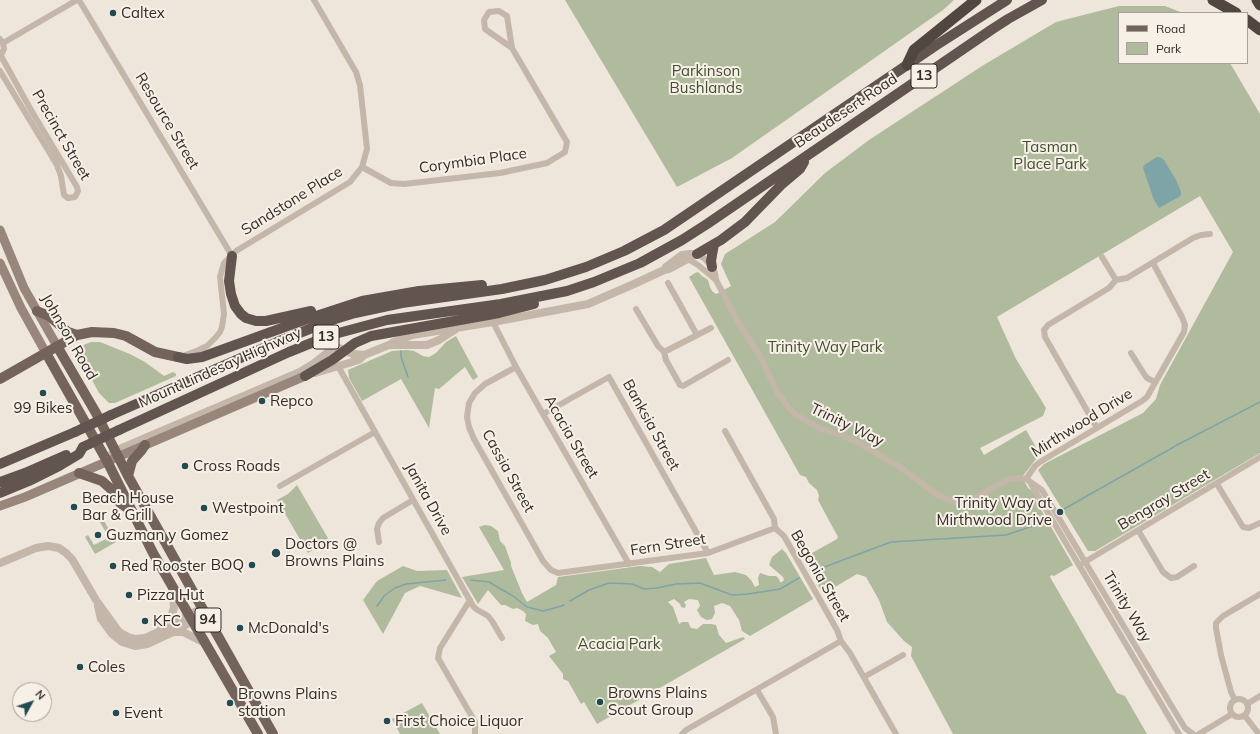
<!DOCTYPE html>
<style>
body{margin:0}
#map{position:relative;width:1260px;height:734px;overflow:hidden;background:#eee6db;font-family:Mulish,sans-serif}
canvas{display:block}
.legend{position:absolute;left:1118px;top:12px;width:130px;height:52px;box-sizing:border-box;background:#f6f0e7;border:1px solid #a8a19b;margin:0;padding:5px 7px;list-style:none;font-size:12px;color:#332b28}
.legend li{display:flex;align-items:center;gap:8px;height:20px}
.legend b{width:20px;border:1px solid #a8a19b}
.north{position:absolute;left:12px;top:682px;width:40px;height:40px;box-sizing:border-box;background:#f6f0e7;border:1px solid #a8a19b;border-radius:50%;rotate:50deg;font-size:11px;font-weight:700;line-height:16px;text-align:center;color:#332b28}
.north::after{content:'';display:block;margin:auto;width:14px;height:18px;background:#234a4f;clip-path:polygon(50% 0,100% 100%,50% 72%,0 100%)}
</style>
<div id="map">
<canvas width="1260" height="734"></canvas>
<ul class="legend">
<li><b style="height:5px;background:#73635b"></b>Road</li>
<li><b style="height:11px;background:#b0bb9d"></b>Park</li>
</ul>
<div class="north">N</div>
</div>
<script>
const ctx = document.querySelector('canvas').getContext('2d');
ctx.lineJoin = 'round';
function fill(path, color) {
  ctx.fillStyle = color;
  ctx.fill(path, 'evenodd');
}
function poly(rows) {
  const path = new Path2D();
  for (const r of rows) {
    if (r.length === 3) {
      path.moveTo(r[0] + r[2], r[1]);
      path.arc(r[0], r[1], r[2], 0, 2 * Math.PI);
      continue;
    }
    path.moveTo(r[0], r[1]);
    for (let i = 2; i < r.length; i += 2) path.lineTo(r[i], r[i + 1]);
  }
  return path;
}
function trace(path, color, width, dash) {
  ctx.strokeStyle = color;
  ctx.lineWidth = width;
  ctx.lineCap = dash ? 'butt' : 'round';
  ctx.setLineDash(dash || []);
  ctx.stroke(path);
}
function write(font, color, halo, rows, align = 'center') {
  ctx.font = font + ' Mulish,sans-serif';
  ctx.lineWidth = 4;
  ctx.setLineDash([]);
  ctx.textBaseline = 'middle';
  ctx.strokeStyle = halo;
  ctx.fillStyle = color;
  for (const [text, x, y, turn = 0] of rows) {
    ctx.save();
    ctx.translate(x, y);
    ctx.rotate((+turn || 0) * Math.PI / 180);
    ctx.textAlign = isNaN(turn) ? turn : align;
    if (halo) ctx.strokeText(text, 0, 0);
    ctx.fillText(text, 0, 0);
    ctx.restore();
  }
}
fill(poly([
 [565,0,954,0,943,10,732,158,677,187],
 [1119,6,1165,6,1183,13,1119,13,1119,63,1230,63,1260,114,1260,453,1095,551,1088,551,1038,470,1044,464,1143,413,1156,399,1160,385,1233,252,1200,196,997,317,1016,359,1046,408,1043,416,980,448,984,455,1026,430,1040,454,1022,477,1028,488,1031,490,1036,496,1036,501,1073,565,1054,576,1051,575,1050,577,1117,693,1125,696,1147,734,953,734,911,656,912,647,904,641,887,622,879,600,866,577,857,574,823,594,803,558,837,539,838,537,818,500,819,496,817,490,809,483,806,477,800,475,689,277,695,273,698,272,702,276,708,280,710,287,712,291,716,294,731,286,721,264,725,254,775,222,825,173,869,140,982,66,1056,22],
 [456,336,478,377,473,380,465,367,439,389,435,388,429,428,401,379,362,401,349,378,348,370,392,351,407,350,414,351,423,356,429,357,436,353,446,342],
 [91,342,100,342,130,354,145,362,164,376,173,372,176,374,176,376,115,403,109,403,99,393,77,352,81,346],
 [297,485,329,540,308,553,277,500,288,494],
 [102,517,116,542,95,554,85,537,88,535,94,545,106,539,107,541,110,539,98,519],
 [485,525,491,526,498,531,500,541,505,546,511,563,511,566,522,593,527,602,556,585,558,577,640,566,652,567,660,572,669,564,706,558,714,575,735,572,746,575,751,580,755,587,759,585,758,578,760,573,769,576,776,576,779,579,780,582,782,582,784,580,783,577,769,565,772,557,782,549,786,553,813,599,750,636,742,631,739,620,730,606,722,603,714,606,715,613,712,619,707,620,701,617,697,610,700,606,698,600,689,599,684,602,686,605,685,608,681,607,680,604,674,599,668,602,673,607,679,624,682,622,688,622,691,628,697,629,703,624,711,624,716,625,719,635,726,643,743,637,745,639,597,724,584,702,581,704,568,681,563,679,563,674,549,656,556,652,548,638,540,631,538,624,533,625,525,621,526,614,523,611,517,608,513,609,505,605,501,605,488,590,478,604,462,577,504,570,479,527],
 [403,566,417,571,447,570,462,598,420,586,405,593,383,634,363,600,377,581],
 [422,703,440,734,400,734,392,719]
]), '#b0bb9d');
fill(poly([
 [1157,157,1160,157,1164,160,1176,180,1181,192,1181,195,1179,197,1159,208,1154,200,1143,168,1144,165]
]), '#7ea4a7');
trace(poly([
 [401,351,401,357,408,377],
 [1064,509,1179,444,1260,402],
 [811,572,891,542,1006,535,1033,526,1045,519],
 [471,580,489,582,513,596,527,607,543,611,558,607,564,605],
 [570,601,589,590,609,583,632,584,644,589,657,588,676,584,700,583,732,595,748,594,780,589,799,578],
 [377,606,385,595,395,588,406,584,446,580]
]), '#7ea4a7', 1.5);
trace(poly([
 [79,0,232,256],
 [0,39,3,43,4,49,0,57],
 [3,43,77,0],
 [0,71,57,165,61,176,64,195,68,198,75,197,78,191,77,187,31,110,1,56],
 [362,167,391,183,404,184,500,173,547,163,565,152,567,142,512,48,507,16,499,11,489,12,484,20,485,29,512,48],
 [697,254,705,259,712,267,715,273,716,280,738,322,760,356,776,390,785,403,796,415,821,429,844,436,861,444,901,468,938,495,947,499,956,502,973,499,1007,480,1018,478,1026,479,1042,490,1177,715,1185,728,1193,734],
 [1102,257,1116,280],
 [688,259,698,265,716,280],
 [668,283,697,335],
 [636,309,658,346,664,352,666,360,680,385,683,386,728,360],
 [493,322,516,367,629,564],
 [664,352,711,328],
 [1131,353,1144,374,1147,378,1155,382],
 [180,357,199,350,207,346,216,337,220,332,222,327,224,314,220,277,224,263,236,251,350,182,362,167,367,149,360,85,356,72,314,0],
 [338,366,473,606,476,609,488,616,492,621,502,638],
 [516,367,485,384,475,393,469,403,467,417,469,427,474,439,543,561,551,570,558,573,708,553,775,528],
 [543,414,609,377,708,553],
 [1097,428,1045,337,1044,330,1048,325,1109,288,1116,280,1127,278,1193,238,1201,235,1210,234],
 [725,431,774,519,775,528,784,536,837,630,841,641,850,653,896,734],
 [1026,479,1035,466,1040,462,1142,401,1147,397,1184,332,1185,325,1182,317,1153,263],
 [1031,484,1179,734],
 [1217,484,1243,527,1249,528,1260,523],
 [280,486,375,432],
 [1138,530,1163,572,1171,578,1177,577,1194,566],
 [379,542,377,529,379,523,383,518,413,500],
 [1083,563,1260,457],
 [470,600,440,648,438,658,475,722,475,734],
 [864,677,903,655],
 [757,690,773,717,776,734],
 [1239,708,9],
 [1235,700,1231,692,1221,655,1216,628,1216,623,1223,616,1260,594],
 [1247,704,1260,696],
 [1245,716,1259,734],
 [682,734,686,730,841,641],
 [1199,734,1232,714]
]), '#c4b6a9', 6);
trace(poly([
 [666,267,682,255,690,254,696,254],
 [392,345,427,345,439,340,456,329],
 [315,373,359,360,364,355,389,345,394,342,412,335,493,322,588,304,634,284,662,271,669,269,697,254],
 [112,454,122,448,300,372,313,364,333,348,339,348,353,354,364,355],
 [0,563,36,548,48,546,59,548,66,553,72,559,96,600,119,632,128,637,135,639,145,638,160,631,202,608],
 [98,606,101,619,112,634,122,642,135,646,147,644,173,632,205,614],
 [161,627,168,621,172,614,174,608,172,587],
 [173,632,183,632,205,643]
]), '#c4b6a9', 8);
trace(poly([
 [0,230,24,288,57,346],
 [0,263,21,308,46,353],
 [0,506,25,497,305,376]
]), '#98867b', 9);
trace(poly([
 [37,311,49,316,68,332,77,335],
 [57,346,96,413,128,476,187,581,273,734],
 [46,353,107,461,153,553,258,734],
 [0,379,77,335,92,332,114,333,126,336,155,352,178,357],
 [79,473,102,481,112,490,120,503,130,510],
 [128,476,132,461,141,451,145,445]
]), '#73635b', 10);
trace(poly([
 [697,254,721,240,745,222,781,185,800,169,804,162],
 [232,256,229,281,231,294,235,306,241,314,246,318,256,321,266,321,311,311],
 [712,267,711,261,714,244],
 [178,357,187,359,202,357,304,320,362,301,419,291,482,285],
 [305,376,332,360,355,343,371,336,499,313,534,304],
 [111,415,277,342,332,320,355,313,402,303,502,289,545,280,586,267,624,251,664,230,935,46,1007,0],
 [119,430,289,352,331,335,387,320,501,304,567,291,594,282,640,263,682,240,707,224,991,30,1008,19,1042,0],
 [0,464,75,432],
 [0,482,25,473,66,455],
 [0,493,29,481,59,466,79,454,83,447]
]), '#62544e', 10);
trace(poly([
 [1213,0,1236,13],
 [1257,0,1260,5],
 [1247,20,1260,30],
 [907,65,914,50,976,0]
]), '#524640', 11);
trace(poly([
 [75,432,111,415],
 [83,447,119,430]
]), '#62544e', 10);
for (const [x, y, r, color] of [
 [113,13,4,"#234a4f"],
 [43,393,4,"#234a4f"],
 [262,401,4,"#234a4f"],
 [185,466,4,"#234a4f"],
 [74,507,4,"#234a4f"],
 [204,508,4,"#234a4f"],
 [1060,512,4,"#234a4f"],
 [98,535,4,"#234a4f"],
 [276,553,5,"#234a4f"],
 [252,565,4,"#234a4f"],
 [113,566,4,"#234a4f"],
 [129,595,4,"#234a4f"],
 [145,621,4,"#234a4f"],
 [240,628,4,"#234a4f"],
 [80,667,4,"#234a4f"],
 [600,702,4,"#234a4f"],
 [230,703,4,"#234a4f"],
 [116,713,4,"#234a4f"],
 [387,721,4,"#234a4f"]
]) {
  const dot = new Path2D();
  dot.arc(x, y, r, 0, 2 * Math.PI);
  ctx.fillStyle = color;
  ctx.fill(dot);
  trace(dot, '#f6f0e7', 1.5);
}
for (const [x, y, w] of [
 [924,76,26],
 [326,337,26],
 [208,620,26]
]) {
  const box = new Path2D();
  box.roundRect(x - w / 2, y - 12, w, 24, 3);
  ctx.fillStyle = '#f6f0e7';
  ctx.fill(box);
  trace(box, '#332b28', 1);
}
write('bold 14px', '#332b28', null, [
 ["13",924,76],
 ["13",326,337],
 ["94",208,620]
]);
write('15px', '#332b28', '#f6f0e7', [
 ["Caltex",121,13],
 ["Repco",270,401],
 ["99 Bikes",43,408,"center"],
 ["Cross Roads",193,466],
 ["Beach House",82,498],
 ["Bar & Grill",82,515],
 ["Trinity Way at",1052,503,"right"],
 ["Mirthwood Drive",1052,520,"right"],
 ["Westpoint",212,508],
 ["Guzman y Gomez",106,535],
 ["Doctors @",285,544],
 ["Browns Plains",285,561],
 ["BOQ",244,565,"right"],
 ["Red Rooster",121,566],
 ["Pizza Hut",137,595],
 ["KFC",153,621],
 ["McDonald's",248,628],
 ["Coles",88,667],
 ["Browns Plains",608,693],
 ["Scout Group",608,710],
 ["Browns Plains",238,694],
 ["station",238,711],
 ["Event",124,713],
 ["First Choice Liquor",395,721]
], 'left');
write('15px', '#414e2f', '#f6f0e7', [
 ["Parkinson",706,71],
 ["Bushlands",706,88],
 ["Tasman",1050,147],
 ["Place Park",1050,164],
 ["Trinity Way Park",825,347],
 ["Acacia Park",619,644]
]);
write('15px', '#332b28', '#f6f0e7', [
 ["Beaudesert Road",846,111,-34],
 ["Resource Street",167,121,59],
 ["Precinct Street",61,135,60],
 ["Corymbia Place",473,161,-8],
 ["Sandstone Place",292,201,-32],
 ["Johnson Road",69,337,60],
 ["Mount Lindesay Highway",220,368,-24],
 ["Mirthwood Drive",1082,423,-32],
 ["Banksia Street",651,425,61],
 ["Trinity Way",847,425,26],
 ["Acacia Street",571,437,60],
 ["Cassia Street",508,471,61],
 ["Janita Drive",428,499,61],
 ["Bengray Street",1164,500,-31],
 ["Fern Street",668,545,-9],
 ["Begonia Street",820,576,60],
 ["Trinity Way",1127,607,59]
]);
</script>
